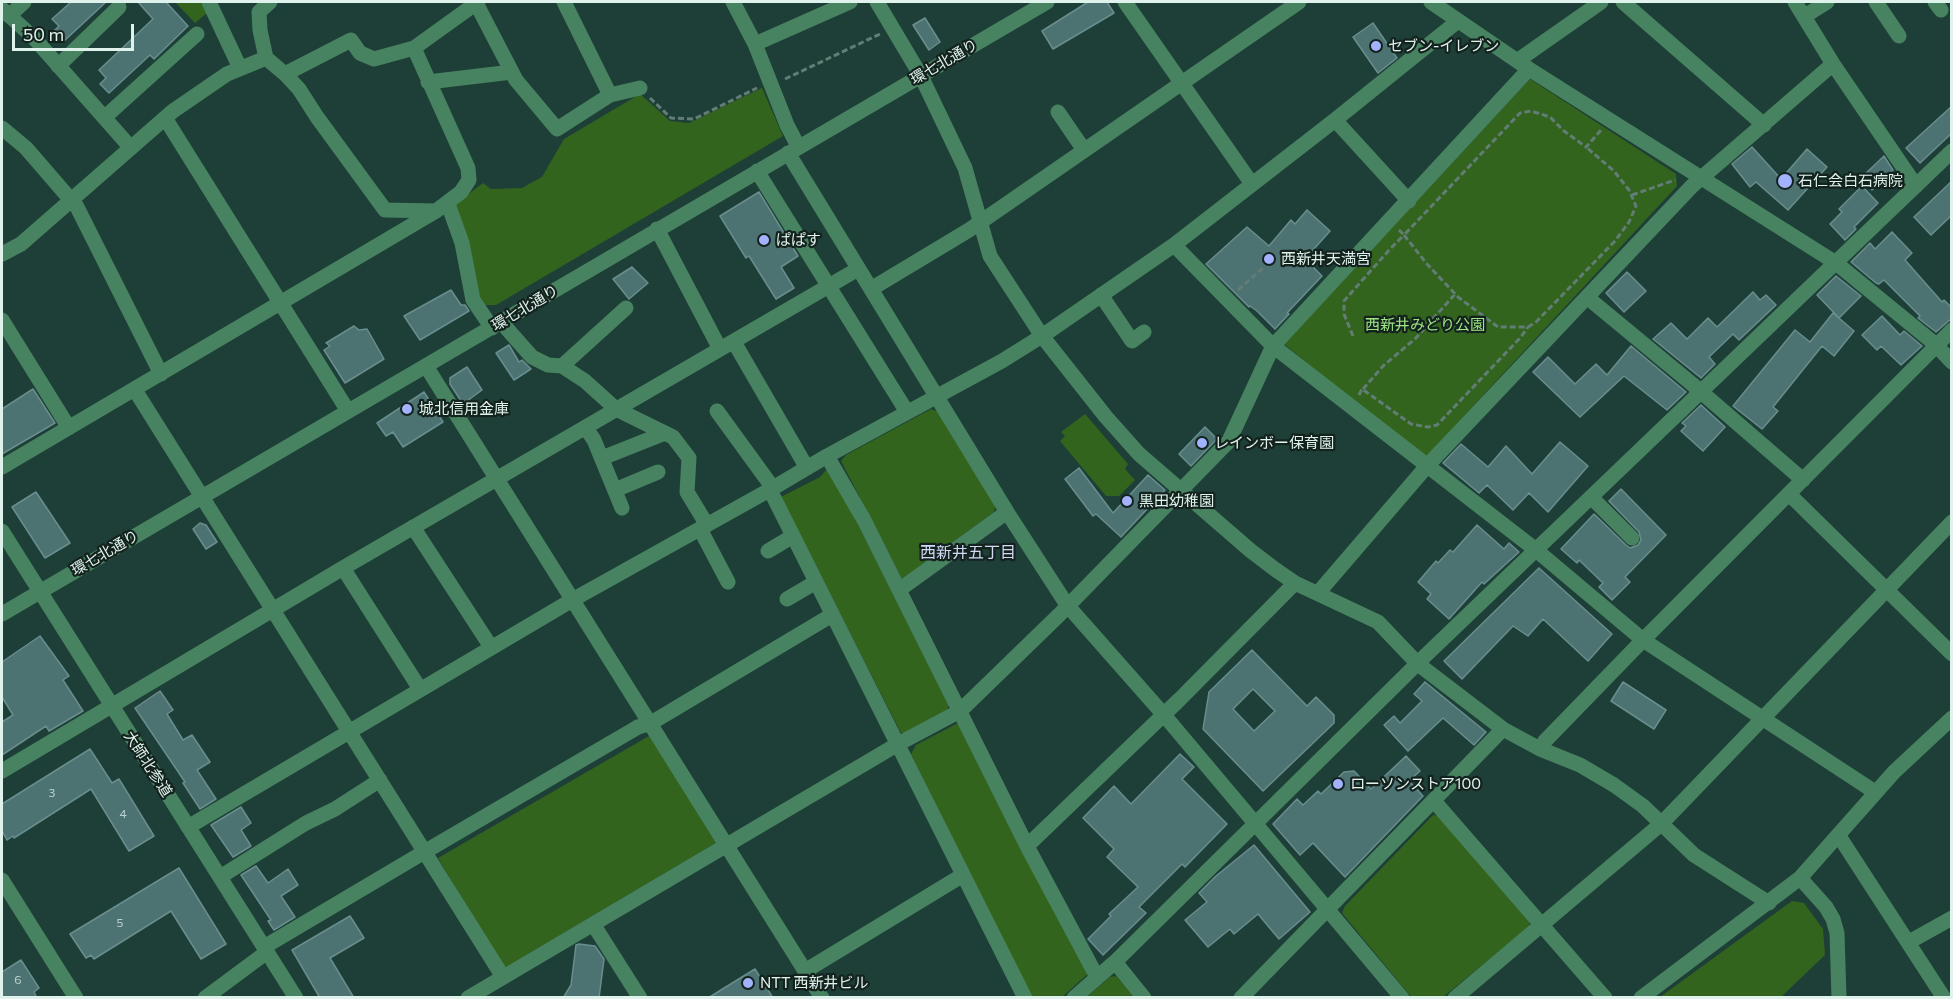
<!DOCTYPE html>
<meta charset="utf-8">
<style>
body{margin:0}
#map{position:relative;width:1953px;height:999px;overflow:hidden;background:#1e3f37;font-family:Commissioner,sans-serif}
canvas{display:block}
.frame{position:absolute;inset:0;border:3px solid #dff2ec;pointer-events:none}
.scale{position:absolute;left:12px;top:24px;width:122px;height:27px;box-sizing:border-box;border:3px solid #dff2ec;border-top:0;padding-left:8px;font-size:18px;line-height:21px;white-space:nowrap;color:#dff2ec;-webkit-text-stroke:4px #14221e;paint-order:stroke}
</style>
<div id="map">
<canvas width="1953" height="999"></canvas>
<div class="frame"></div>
<div class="scale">50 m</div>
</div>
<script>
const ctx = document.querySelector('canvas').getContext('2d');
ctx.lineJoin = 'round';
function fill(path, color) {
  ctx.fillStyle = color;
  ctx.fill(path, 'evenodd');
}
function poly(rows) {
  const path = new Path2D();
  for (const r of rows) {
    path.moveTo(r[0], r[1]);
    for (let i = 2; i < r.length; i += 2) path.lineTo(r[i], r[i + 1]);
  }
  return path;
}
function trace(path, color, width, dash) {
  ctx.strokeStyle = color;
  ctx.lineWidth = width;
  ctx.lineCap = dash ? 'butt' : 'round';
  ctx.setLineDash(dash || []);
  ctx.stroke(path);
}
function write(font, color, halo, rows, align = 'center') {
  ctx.font = font + ' Commissioner,"Noto Sans JP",sans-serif';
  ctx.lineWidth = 4.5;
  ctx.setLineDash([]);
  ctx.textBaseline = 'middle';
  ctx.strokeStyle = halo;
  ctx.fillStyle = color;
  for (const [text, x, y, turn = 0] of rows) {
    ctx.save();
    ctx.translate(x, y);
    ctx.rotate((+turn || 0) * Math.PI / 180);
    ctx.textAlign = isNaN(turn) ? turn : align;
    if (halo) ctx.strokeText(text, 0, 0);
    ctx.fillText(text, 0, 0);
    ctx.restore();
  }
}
fill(poly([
 [175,2,201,2,207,13,195,23],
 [1530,79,1676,174,1677,186,1424,459,1284,344],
 [762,88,783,136,496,305,483,305,471,279,454,205,483,183,491,189,522,188,542,177,564,139,640,94,670,121,689,123],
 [931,409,939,412,996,504,994,512,902,579,841,461,846,455],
 [1085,414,1128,464,1125,469,1135,480,1119,496,1106,496,1060,441,1065,436,1061,432],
 [827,469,830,470,949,704,947,712,908,733,901,733,781,497,820,477],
 [960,722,1089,973,1062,997,1031,997,911,754,916,745],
 [649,736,719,841,504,968,438,858],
 [1433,815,1440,816,1530,918,1529,927,1443,997,1412,998,1342,913,1345,906],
 [1792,901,1804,903,1823,929,1825,955,1781,997,1660,997],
 [1116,976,1134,997,1087,997,1110,977]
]), '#33641d');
const building = poly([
 [71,2,106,2,63,42,53,32,59,26,52,19,71,2],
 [138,2,166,2,188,26,154,59,150,55,109,93,100,84,106,78,99,70,153,19,138,2],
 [1088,2,1107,2,1114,13,1053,49,1042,31,1088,2],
 [925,18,940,42,929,50,913,25,925,18],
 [1373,23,1397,58,1378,73,1353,37,1373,23],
 [1952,106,1952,133,1920,163,1906,148,1952,106],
 [1752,147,1781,179,1807,149,1827,167,1788,210,1756,182,1750,187,1732,164,1752,147],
 [1884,156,1893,170,1872,190,1861,178,1884,156],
 [1952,181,1952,215,1931,235,1914,217,1952,181],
 [1862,186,1878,203,1854,227,1856,229,1845,240,1830,224,1842,212,1839,209,1862,186],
 [759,192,798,256,781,267,794,288,776,299,749,256,746,258,720,216,759,192],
 [1307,210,1330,231,1305,259,1322,276,1287,313,1289,314,1275,329,1257,311,1250,306,1249,307,1206,264,1247,227,1269,246,1291,220,1295,224,1307,210],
 [1892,232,1912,253,1905,260,1942,302,1944,300,1952,308,1952,318,1936,332,1918,318,1920,316,1884,280,1879,284,1876,283,1851,262,1870,243,1875,249,1892,232],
 [632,267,648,283,629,299,613,279,632,267],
 [1627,272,1646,291,1624,312,1606,293,1627,272],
 [1836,276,1861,296,1839,318,1817,295,1836,276],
 [451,290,461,305,465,305,469,311,420,340,404,316,451,290],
 [1753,292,1760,300,1766,295,1776,305,1739,340,1733,334,1709,357,1715,364,1701,378,1653,339,1671,323,1687,339,1708,318,1717,327,1753,292],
 [1833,313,1854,331,1834,356,1822,346,1773,407,1778,411,1762,429,1733,406,1795,330,1810,342,1833,313],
 [1882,316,1900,335,1904,331,1922,346,1901,365,1881,346,1877,350,1862,335,1882,316],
 [354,326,359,330,367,329,384,359,345,383,324,350,330,346,326,343,354,326],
 [509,345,519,362,522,360,531,369,514,380,496,353,509,345],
 [1631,346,1686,392,1667,410,1624,376,1580,417,1533,372,1548,357,1575,384,1596,364,1607,375,1631,346],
 [467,367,482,390,463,404,450,384,450,378,467,367],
 [33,389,55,423,2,454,2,409,33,389],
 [424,392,443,422,403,447,393,432,386,436,377,423,424,392],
 [1701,405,1725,427,1703,451,1681,431,1686,426,1682,423,1701,405],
 [1205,427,1217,439,1191,466,1179,454,1205,427],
 [1560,442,1588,466,1548,512,1529,493,1513,510,1487,485,1479,493,1443,463,1461,444,1488,467,1506,446,1532,474,1560,442],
 [1079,468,1113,513,1148,475,1165,490,1121,537,1096,514,1093,516,1065,479,1079,468],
 [1621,489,1666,535,1625,577,1630,582,1612,600,1599,587,1603,583,1579,560,1577,563,1561,549,1594,514,1626,545,1630,548,1638,545,1641,540,1639,532,1609,501,1621,489],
 [36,492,70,543,45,558,12,507,36,492],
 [200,523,206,525,217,542,206,549,193,529,200,523],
 [1477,525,1504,549,1509,543,1519,552,1484,584,1482,582,1449,619,1427,599,1431,594,1418,582,1436,561,1438,563,1450,550,1453,552,1477,525],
 [1539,568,1612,634,1588,661,1543,619,1528,636,1513,626,1462,679,1444,661,1539,568],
 [40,636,69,676,63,680,83,711,49,731,46,726,2,755,2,722,13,715,2,697,2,662,40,636],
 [1252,650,1307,706,1316,697,1334,715,1334,723,1263,791,1203,729,1209,692,1252,650],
 [1253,689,1275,711,1254,731,1233,709,1253,689],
 [1425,682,1486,732,1474,745,1443,718,1408,751,1384,725,1394,716,1400,723,1422,701,1414,694,1425,682],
 [1623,682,1666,710,1654,729,1611,701,1623,682],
 [160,691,173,710,167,714,183,740,192,735,210,762,197,770,216,799,200,809,183,783,185,782,135,708,160,691],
 [90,749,112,783,119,779,154,836,129,851,91,789,14,838,13,836,7,840,2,831,2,804,90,749],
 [1180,754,1194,767,1182,779,1227,824,1185,867,1182,864,1139,907,1146,913,1103,955,1088,939,1111,916,1109,914,1138,887,1107,857,1114,849,1083,818,1114,786,1131,804,1180,754],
 [1406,756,1420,771,1409,781,1423,796,1345,877,1313,843,1300,855,1273,824,1297,799,1303,805,1318,791,1321,794,1344,772,1354,771,1371,789,1406,756],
 [241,807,251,823,241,830,251,846,233,857,211,825,241,807],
 [1254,845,1310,912,1279,939,1258,914,1234,934,1230,929,1208,947,1185,920,1207,902,1199,893,1216,876,1254,845],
 [256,866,268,883,288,869,298,885,281,896,295,917,274,930,268,921,271,920,241,875,256,866],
 [179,868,226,944,201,959,171,911,94,959,91,955,86,958,70,934,179,868],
 [350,916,364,938,330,958,354,998,320,998,292,950,350,916],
 [579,944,595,946,604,959,599,998,563,998,571,985,576,945,579,944],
 [21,960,39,988,34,992,37,998,2,998,2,972,21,960],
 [755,969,773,998,708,998,755,969]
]);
fill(building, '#4d7272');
trace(building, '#698e8e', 1.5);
trace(poly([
 [785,79,880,34],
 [650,98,671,118,694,119,757,88],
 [1632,195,1675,180],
 [1399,230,1404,235,1520,113,1531,111,1550,117,1564,131,1586,147,1601,130],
 [1238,290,1263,268],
 [1353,336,1344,314,1344,301,1390,249,1404,235,1427,264,1458,297,1498,327,1528,327,1536,322,1615,241,1629,222,1636,206,1629,190,1614,171,1586,147],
 [1363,389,1383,366,1416,338,1455,294],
 [1359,395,1362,389,1411,424,1428,427,1437,425,1521,337,1528,327]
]), '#617d76', 3, [6, 3]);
trace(poly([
 [209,2,240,68],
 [564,2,610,95],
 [733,2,755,44,787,125,798,146],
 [877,2,921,76,965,168,990,256,1042,336,1106,417,1139,454,1251,551,1276,570,1295,583,1378,622,1418,664,1503,729,1540,749,1580,765,1614,785,1643,806,1694,855,1769,903],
 [1125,2,1252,184],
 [1431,2,1529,69,1836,263,1935,344,1952,362],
 [1623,2,1764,125],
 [1795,2,1833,64,1916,186],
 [1876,2,1899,36],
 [1935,2,1941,10],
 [476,3,516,80,557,129,610,95,640,88],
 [2,9,34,38,131,148],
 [9,16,24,2],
 [1805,16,1827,2],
 [755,44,850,2],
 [266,58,260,30,259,12,270,2],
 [1517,61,1601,2],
 [58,66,119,7],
 [285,74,351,40,360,53,374,59,414,48,478,2],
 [428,82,512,72],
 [1058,112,1084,150],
 [105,117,197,34],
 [165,118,348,411],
 [1335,120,1409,201],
 [2,128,26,148,77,207,161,374],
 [788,153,1007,512,1067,605,1164,715,1402,998],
 [757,171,907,412],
 [448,204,462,243,473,300,492,328],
 [657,229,720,349],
 [1174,245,1273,346,1536,550,1643,640,1875,792],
 [2,254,21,244,173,111,227,74,266,58,285,74,299,89,317,117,385,210,436,211],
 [871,289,969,230,1299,2],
 [1101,295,1132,341,1144,332],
 [1588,298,1692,384,1803,480],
 [2,320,69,428],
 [501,322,532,357,548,365,562,366,585,381,616,409,673,437,689,458,687,492,707,525],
 [734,342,807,468],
 [426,366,822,998],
 [562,366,626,308],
 [135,390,503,977],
 [717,411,773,488],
 [586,428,594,440,622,508],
 [827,456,864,520,1027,846,1097,977],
 [602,458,665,433],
 [2,467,436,211,461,192,469,180,468,168,414,48],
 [615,490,658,472],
 [770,490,1025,998],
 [1789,494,1952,654],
 [1592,498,1632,538],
 [413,527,491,647],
 [700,529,728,582],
 [2,531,296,998],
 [768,551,793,536],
 [343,568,420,689],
 [899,590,1007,512],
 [1318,593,1427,466,1692,186,1833,64],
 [787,599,816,582],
 [2,614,1047,2],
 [1540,749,1545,741,1643,640,1952,330],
 [2,771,343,568,858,269],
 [1434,801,1605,998],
 [188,827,574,599,773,488,827,456,1002,361,1042,336,1174,245,1335,120,1458,21],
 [1839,836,1944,998],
 [1027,846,1180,699,1295,583],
 [220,877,306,823,335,809,380,780],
 [1800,878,1826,907,1833,919,1837,933,1839,998],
 [2,880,76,998],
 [593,924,640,998],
 [1909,942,1952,918],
 [264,947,426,851,638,727,651,723,832,615],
 [1115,962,1144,998],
 [805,971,963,875],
 [205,998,267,952],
 [468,998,898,744,960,711,1059,615,1229,441,1273,346,1529,69],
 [1074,998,1115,962,1424,657,1952,151],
 [1241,998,1503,729],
 [1455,998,1661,824,1952,522],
 [1641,998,1800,878,1894,772,1952,718]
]), '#488361', 15);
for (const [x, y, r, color] of [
 [1376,46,6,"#a2b2fd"],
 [1785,181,8,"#a2b2fd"],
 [764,240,6,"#a2b2fd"],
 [1269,259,6,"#a2b2fd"],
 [407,409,6,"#a2b2fd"],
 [1202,443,6,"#a2b2fd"],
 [1127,501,6,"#a2b2fd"],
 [1338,784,6,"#a2b2fd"],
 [748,983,6,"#a2b2fd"]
]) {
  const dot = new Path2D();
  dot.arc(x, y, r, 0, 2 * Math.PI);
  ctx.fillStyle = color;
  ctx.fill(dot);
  trace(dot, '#14221e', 2);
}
write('12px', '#bad2ce', null, [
 ["3",52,793],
 ["4",123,814],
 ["5",120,923],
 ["6",18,980]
]);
write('15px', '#dff2ec', '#14221e', [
 ["セブン-イレブン",1388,46],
 ["石仁会白石病院",1798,181],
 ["ぱぱす",776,240],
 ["西新井天満宮",1281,259],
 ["城北信用金庫",419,409],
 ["レインボー保育園",1214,443],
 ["黒田幼稚園",1139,501],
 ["ローソンストア100",1350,784],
 ["NTT 西新井ビル",760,983]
], 'left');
write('15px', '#dff2ec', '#14221e', [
 ["環七北通り",944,62,-30],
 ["環七北通り",525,308,-31],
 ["環七北通り",105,553,-30],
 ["大師北参道",148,764,57]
]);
write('15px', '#9ee782', '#14221e', [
 ["西新井みどり公園",1425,325]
]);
write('16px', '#d0d8f4', '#14221e', [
 ["西新井五丁目",968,553]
]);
</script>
